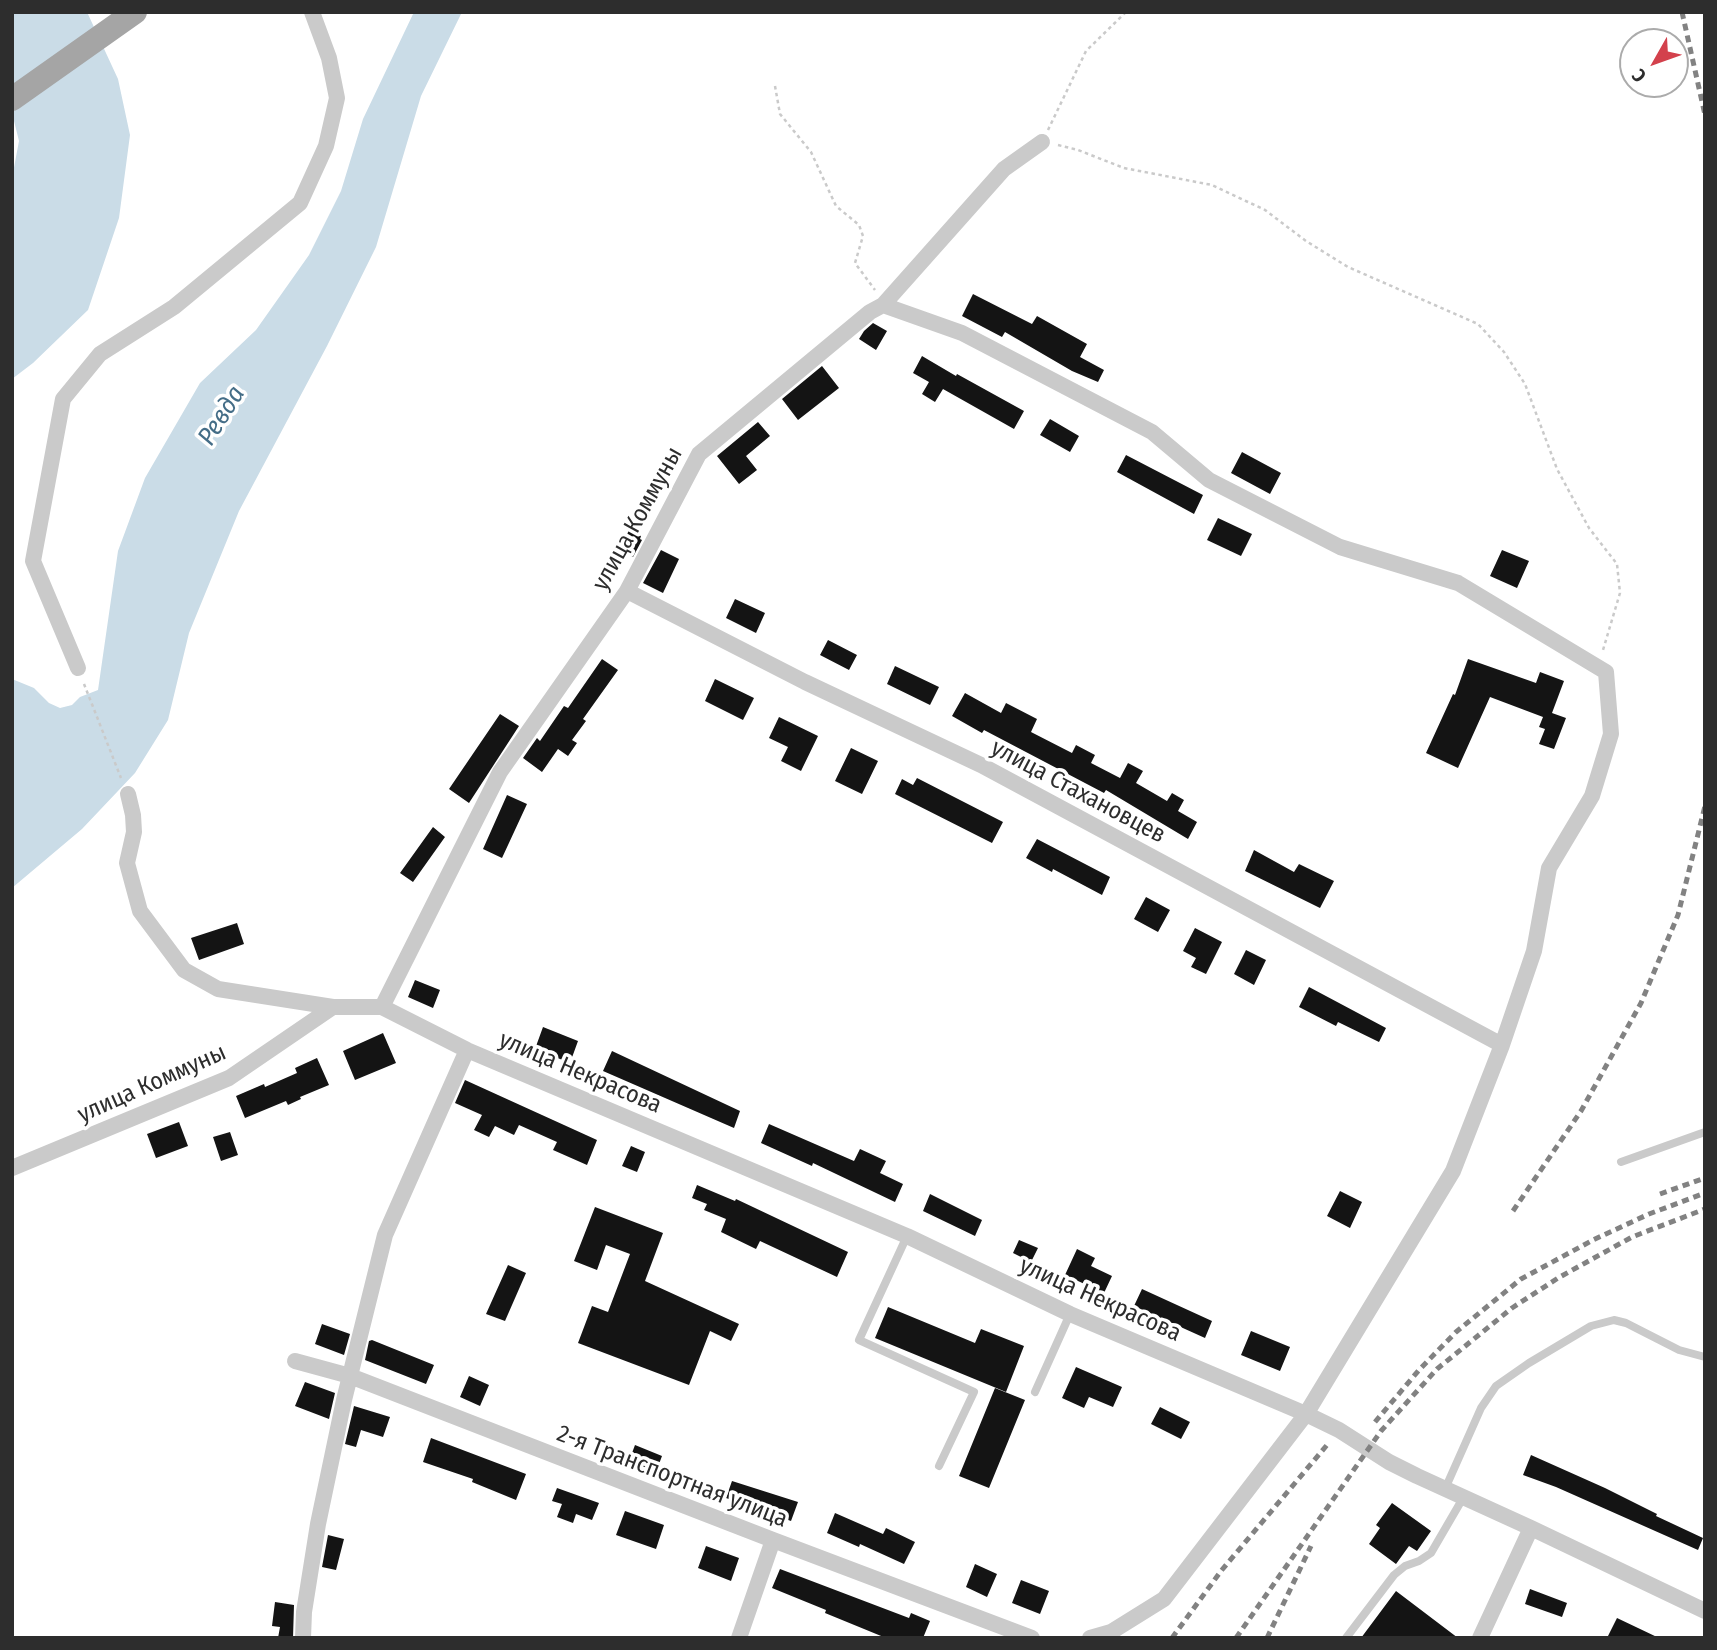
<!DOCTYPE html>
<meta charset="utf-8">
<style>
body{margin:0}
#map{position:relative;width:1717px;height:1650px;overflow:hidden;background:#fff;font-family:"Fira Sans Condensed",sans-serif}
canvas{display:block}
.frame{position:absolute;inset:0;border:14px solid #2d2d2d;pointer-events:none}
.north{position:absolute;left:1619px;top:28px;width:70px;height:70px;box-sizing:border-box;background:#fff;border:2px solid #ababab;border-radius:50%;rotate:230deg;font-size:19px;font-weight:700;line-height:28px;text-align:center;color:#2d2d2d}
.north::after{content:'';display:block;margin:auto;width:24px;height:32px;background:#d3414c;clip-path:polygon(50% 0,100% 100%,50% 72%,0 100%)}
</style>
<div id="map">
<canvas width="1717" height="1650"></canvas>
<div class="frame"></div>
<div class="north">С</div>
</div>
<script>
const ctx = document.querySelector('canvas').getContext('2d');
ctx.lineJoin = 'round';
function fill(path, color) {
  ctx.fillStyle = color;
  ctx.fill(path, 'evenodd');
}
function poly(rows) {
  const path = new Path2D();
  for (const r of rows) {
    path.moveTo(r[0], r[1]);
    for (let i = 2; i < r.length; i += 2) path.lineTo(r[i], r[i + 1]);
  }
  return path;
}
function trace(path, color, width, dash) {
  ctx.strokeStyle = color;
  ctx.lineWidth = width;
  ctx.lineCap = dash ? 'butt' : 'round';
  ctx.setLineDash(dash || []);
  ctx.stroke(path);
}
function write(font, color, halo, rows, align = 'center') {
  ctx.font = font + ' "Fira Sans Condensed",sans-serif';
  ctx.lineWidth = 7;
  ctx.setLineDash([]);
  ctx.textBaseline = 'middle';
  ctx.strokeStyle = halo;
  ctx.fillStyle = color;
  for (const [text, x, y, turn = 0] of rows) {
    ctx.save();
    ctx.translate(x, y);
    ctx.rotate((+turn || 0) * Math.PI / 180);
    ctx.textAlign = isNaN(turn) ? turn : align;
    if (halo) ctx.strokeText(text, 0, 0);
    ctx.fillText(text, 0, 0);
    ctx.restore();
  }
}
fill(poly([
 [12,12,87,12,118,79,130,135,119,218,88,310,33,363,12,379,12,178,19,141,12,113],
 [414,12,462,12,421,96,376,247,327,346,239,511,189,633,168,720,135,773,82,829,12,888,12,679,34,688,49,703,60,708,72,705,80,697,98,690,118,551,145,478,200,383,256,330,309,255,341,191,363,119]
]), '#cadce7');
fill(poly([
 [973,294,1032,324,1037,316,1087,344,1080,357,1104,370,1098,382,1072,371,1005,332,1002,337,962,316],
 [873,323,887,331,876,350,859,339,864,331],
 [922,356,956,376,957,374,1024,411,1014,429,943,389,935,402,922,394,929,382,913,373],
 [822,366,839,388,798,420,782,399],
 [1050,419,1079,436,1070,452,1040,435],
 [758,422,770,436,746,456,757,470,739,484,717,456],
 [1242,452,1281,473,1270,494,1231,473],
 [1126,455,1203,495,1194,514,1117,472],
 [1218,518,1252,534,1241,556,1207,540],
 [629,530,641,536,640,539,642,540,633,557,620,550],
 [661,550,679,559,663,593,643,583],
 [1502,550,1529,561,1517,588,1490,576],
 [735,599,765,613,756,633,726,618],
 [828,640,857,655,849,670,820,655],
 [602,659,618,670,583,719,586,721,572,740,577,743,568,756,558,749,542,772,523,758,537,738,540,741,564,706,568,708],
 [1468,659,1536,683,1540,672,1564,681,1552,713,1566,718,1554,749,1539,744,1545,729,1539,727,1543,717,1490,697,1458,768,1426,753,1453,694,1455,695],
 [895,666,939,687,930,705,887,684],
 [715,679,754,698,743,720,705,701],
 [965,693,1001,713,1006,703,1037,719,1031,732,1072,753,1076,745,1095,755,1091,763,1120,778,1128,763,1143,771,1136,783,1167,801,1172,793,1184,800,1178,811,1197,822,1188,839,1106,790,1104,793,984,730,982,733,952,716],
 [500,714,519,726,469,803,449,789],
 [779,717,818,736,801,771,781,761,788,747,769,738],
 [851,748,878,761,862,794,835,781],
 [917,778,1003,822,992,843,895,794,902,779,913,785],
 [507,795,527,804,502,858,483,849],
 [433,827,445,837,413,882,400,873],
 [1037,839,1110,877,1102,895,1053,869,1052,872,1026,858],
 [1254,850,1294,872,1299,864,1334,881,1320,908,1245,871],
 [1146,897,1170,910,1158,932,1134,919],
 [237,923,244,944,199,960,191,938],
 [1195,928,1222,942,1206,974,1191,967,1196,958,1183,951],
 [1246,950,1266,960,1254,985,1234,974],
 [415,980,440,990,433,1008,408,997],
 [1309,987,1386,1028,1379,1042,1338,1022,1336,1026,1299,1007],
 [543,1027,578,1041,570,1063,535,1049],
 [383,1033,396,1063,355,1080,343,1051],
 [612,1051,740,1111,734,1128,603,1071],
 [317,1058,329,1085,300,1097,301,1099,288,1105,286,1101,245,1118,236,1096,264,1084,265,1087,297,1073,295,1068],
 [465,1080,597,1140,587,1165,553,1150,557,1142,519,1125,514,1135,495,1126,489,1137,474,1130,482,1115,455,1103],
 [179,1122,188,1146,156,1158,147,1134],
 [769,1124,854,1161,860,1149,886,1161,880,1173,903,1184,895,1202,813,1163,812,1166,761,1143],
 [230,1132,238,1155,221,1161,213,1137],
 [631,1146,645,1152,637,1172,622,1166],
 [697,1185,735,1201,736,1199,848,1252,837,1277,760,1241,756,1249,721,1232,726,1219,704,1210,707,1204,692,1198],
 [1340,1191,1362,1202,1350,1228,1327,1216],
 [930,1194,982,1220,975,1236,923,1211],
 [595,1207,663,1233,645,1281,739,1324,731,1341,710,1331,689,1385,578,1343,592,1306,608,1312,630,1254,606,1245,597,1270,574,1261],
 [1019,1240,1038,1248,1031,1262,1013,1253],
 [1077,1249,1095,1258,1091,1266,1112,1276,1104,1293,1065,1275],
 [508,1265,526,1273,505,1321,486,1314],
 [1142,1289,1212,1321,1205,1338,1134,1306],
 [888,1307,975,1343,981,1329,1024,1346,1006,1392,875,1338],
 [322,1324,350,1334,344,1355,315,1344],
 [1251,1331,1290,1347,1280,1371,1241,1355],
 [372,1340,434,1365,426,1384,365,1360,369,1341],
 [1076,1367,1122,1387,1113,1407,1089,1397,1084,1408,1062,1398],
 [469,1376,489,1385,480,1406,460,1397],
 [305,1382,335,1393,329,1419,295,1406],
 [995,1388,1025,1400,989,1488,959,1476],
 [354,1406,390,1417,383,1437,361,1430,356,1447,345,1444],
 [1160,1407,1190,1422,1181,1439,1151,1424],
 [431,1438,526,1474,516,1500,472,1482,473,1479,423,1462],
 [635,1445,662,1456,656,1472,629,1461],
 [1531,1455,1605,1488,1657,1514,1656,1516,1703,1538,1698,1550,1556,1487,1523,1475],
 [732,1481,798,1502,791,1521,726,1498],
 [557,1488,599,1503,592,1520,576,1514,573,1523,557,1517,562,1504,552,1501],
 [1392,1503,1431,1531,1417,1551,1409,1546,1396,1564,1369,1544,1380,1528,1376,1525],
 [625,1511,664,1525,656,1549,616,1535],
 [835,1513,883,1534,886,1528,915,1542,904,1564,860,1544,859,1547,827,1533],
 [328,1535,344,1539,336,1570,322,1567],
 [706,1546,739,1558,731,1581,698,1568],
 [975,1564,997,1574,987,1597,966,1587],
 [780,1569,909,1618,911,1613,930,1621,923,1638,886,1638,825,1613,826,1610,772,1588],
 [1021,1580,1049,1591,1040,1614,1012,1603],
 [1530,1589,1567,1603,1562,1617,1525,1604],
 [1396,1591,1458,1638,1361,1638],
 [275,1602,294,1605,293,1638,278,1638,280,1627,272,1626],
 [1617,1618,1659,1638,1607,1638]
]), '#141414');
trace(poly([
 [775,86,780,114,811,152,836,206,859,225,863,236,855,263,875,290],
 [1048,130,1086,51,1126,12],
 [1058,145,1078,150,1124,168,1212,185,1265,210,1306,241,1348,267,1478,324,1504,352,1525,384,1557,469,1589,528,1617,564,1620,593,1603,650],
 [84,684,121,778]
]), '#cacaca', 2.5, [3.5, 3.5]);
trace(poly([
 [1621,1162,1705,1132],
 [907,1236,859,1340,974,1392,939,1466],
 [1035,1392,1070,1314],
 [1445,1489,1481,1408,1496,1386,1529,1363,1591,1326,1614,1320,1626,1323,1679,1350,1705,1357],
 [1346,1638,1394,1575,1405,1566,1419,1561,1431,1553,1463,1498]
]), '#cacaca', 8);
trace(poly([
 [883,305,962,333,1152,432,1209,480,1340,547,1458,583,1606,672,1611,734,1592,796,1549,868,1534,951,1502,1045,1453,1171,1306,1414,1164,1599,1111,1632,1090,1638],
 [627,591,805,682,981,765,1502,1045],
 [78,668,33,561,63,399,100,354,174,307,300,203,326,146,337,98,329,58,312,12],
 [128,794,133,815,134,832,127,863,140,911,184,970,218,989,333,1007],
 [382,1007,500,772,627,591,699,454,870,312,883,305,1004,169,1042,142],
 [12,1168,229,1078,333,1007,382,1007,467,1050,907,1236,1070,1314,1306,1414,1339,1430,1389,1462,1417,1476,1531,1528,1705,1611],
 [295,1361,350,1376,773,1540,1032,1638],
 [303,1638,304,1612,318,1524,344,1400,385,1235,467,1050],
 [739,1638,773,1540],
 [1480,1638,1531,1528]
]), '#cacaca', 16);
trace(poly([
 [12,99,135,12]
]), '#a5a5a5', 24);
trace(poly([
 [1682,12,1705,115],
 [1660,1194,1705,1178],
 [1513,1211,1581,1111,1641,1003,1678,915,1705,806],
 [1375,1422,1419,1370,1456,1332,1521,1279,1593,1240,1649,1214,1705,1193],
 [1172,1638,1221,1571,1327,1445],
 [1236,1638,1381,1431,1437,1369,1512,1308,1558,1278,1632,1237,1705,1209],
 [1267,1638,1311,1546]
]), '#828282', 5, [7, 5]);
write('24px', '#2d2d2d', '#fff', [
 ["улица Коммуны",638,519,-61],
 ["улица Стахановцев",1078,792,28],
 ["улица Некрасова",580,1073,23],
 ["улица Коммуны",152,1084,-24],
 ["улица Некрасова",1100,1300,24],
 ["2-я Транспортная улица",672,1477,21]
]);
write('italic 26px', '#446d87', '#fff', [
 ["Ревда",222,416,-58]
]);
</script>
